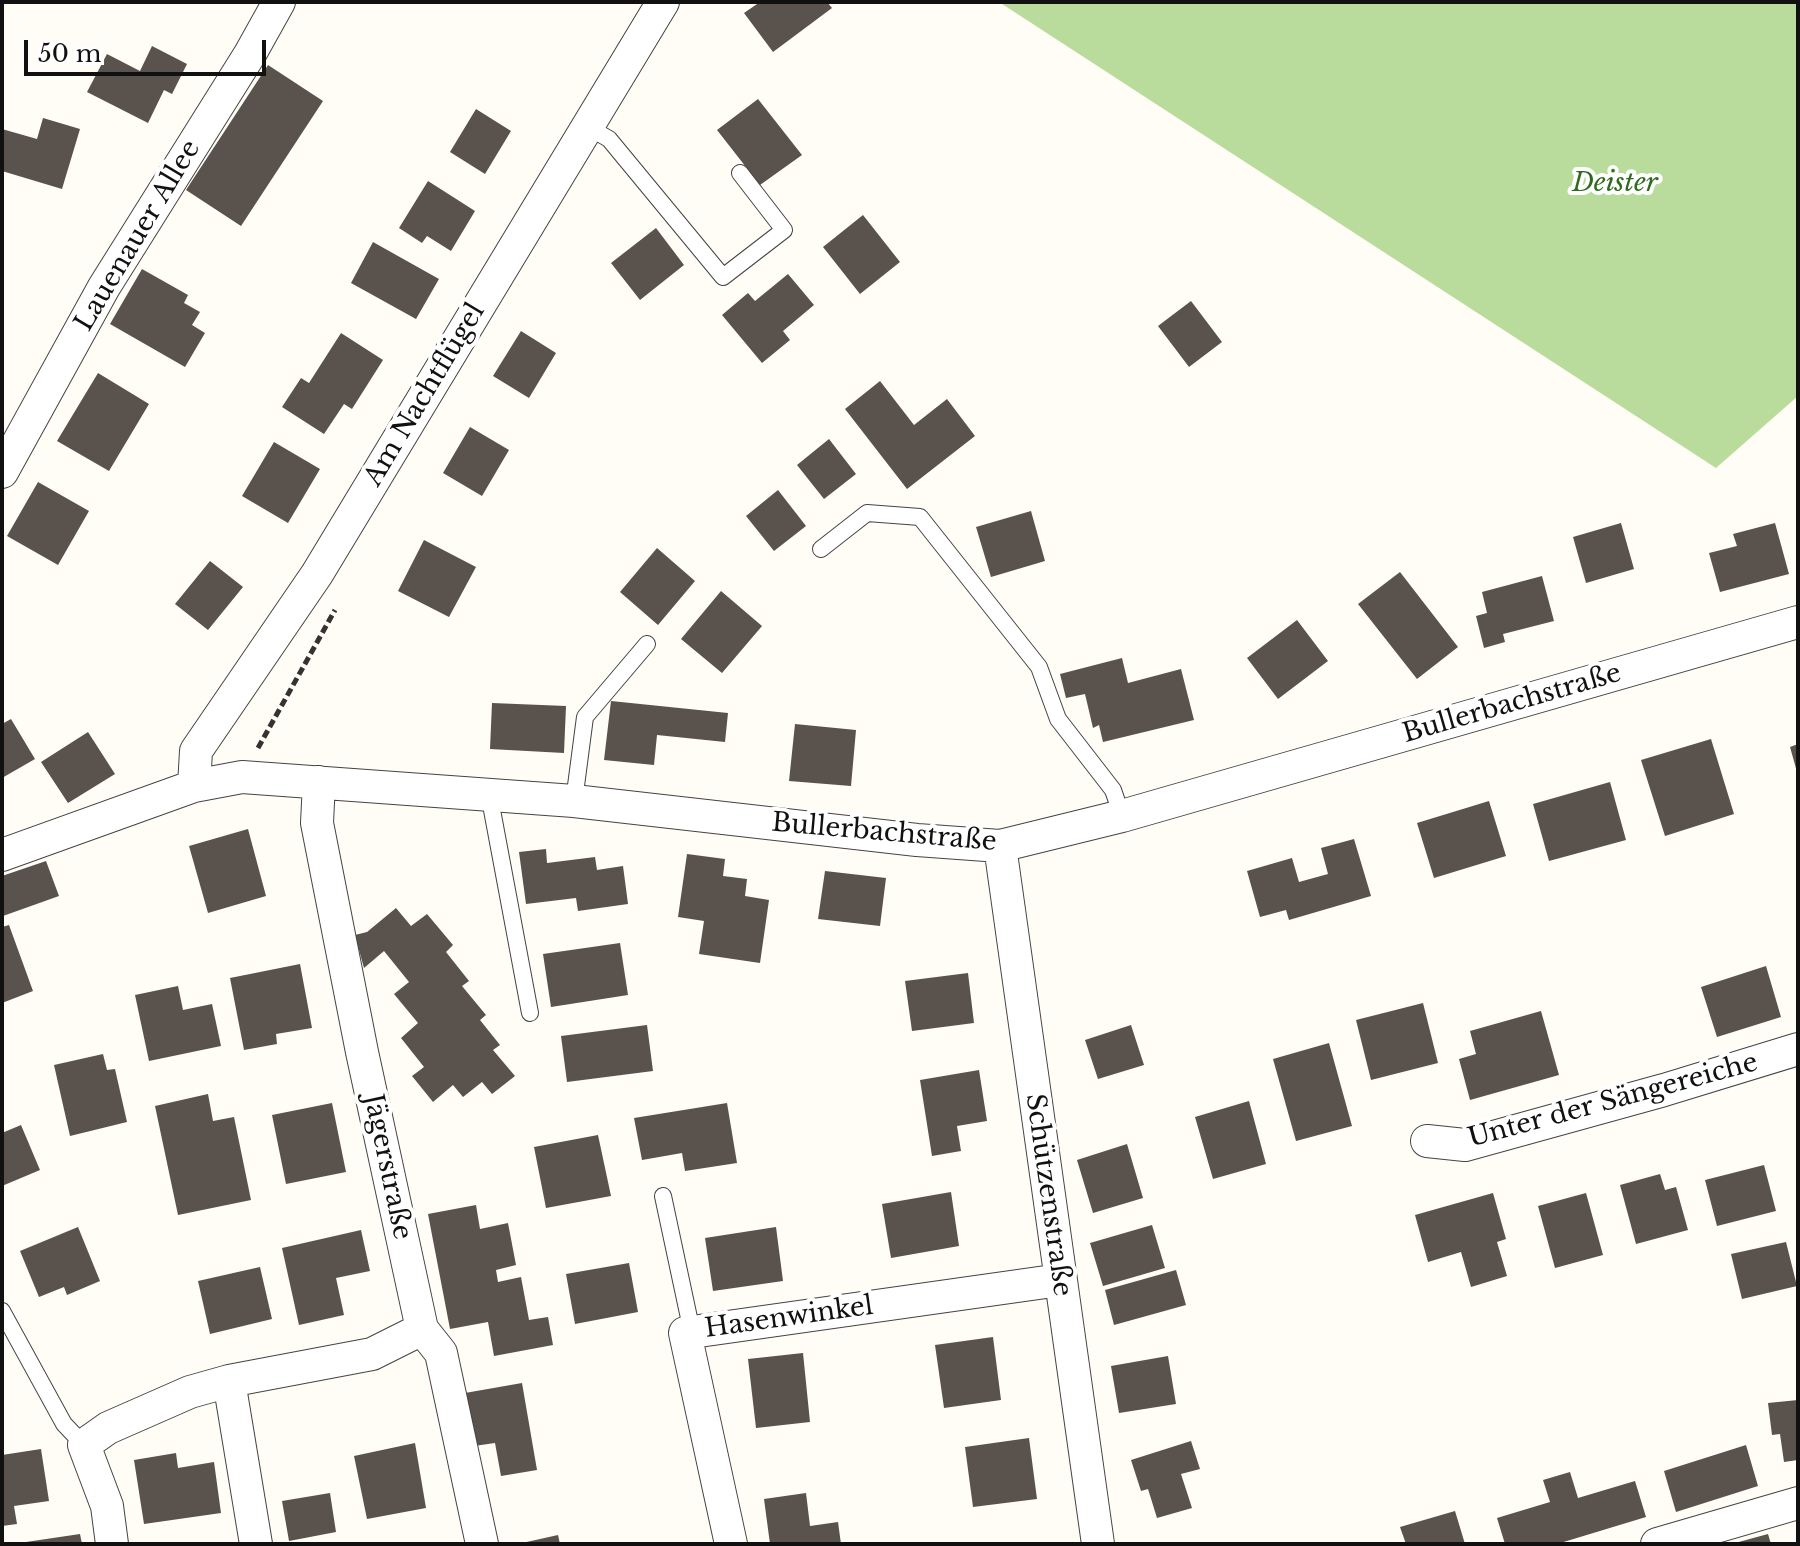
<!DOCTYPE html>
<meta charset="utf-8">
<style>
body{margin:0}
#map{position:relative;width:1800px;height:1546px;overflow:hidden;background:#fffdf5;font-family:"Libre Baskerville",serif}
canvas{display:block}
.frame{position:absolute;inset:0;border:4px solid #111;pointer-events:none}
.scale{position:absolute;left:24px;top:40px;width:242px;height:36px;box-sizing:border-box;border:4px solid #111;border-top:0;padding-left:10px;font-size:24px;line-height:28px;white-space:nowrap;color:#111;-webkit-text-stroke:6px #fff;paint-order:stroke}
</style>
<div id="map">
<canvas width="1800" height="1546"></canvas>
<div class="frame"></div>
<div class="scale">50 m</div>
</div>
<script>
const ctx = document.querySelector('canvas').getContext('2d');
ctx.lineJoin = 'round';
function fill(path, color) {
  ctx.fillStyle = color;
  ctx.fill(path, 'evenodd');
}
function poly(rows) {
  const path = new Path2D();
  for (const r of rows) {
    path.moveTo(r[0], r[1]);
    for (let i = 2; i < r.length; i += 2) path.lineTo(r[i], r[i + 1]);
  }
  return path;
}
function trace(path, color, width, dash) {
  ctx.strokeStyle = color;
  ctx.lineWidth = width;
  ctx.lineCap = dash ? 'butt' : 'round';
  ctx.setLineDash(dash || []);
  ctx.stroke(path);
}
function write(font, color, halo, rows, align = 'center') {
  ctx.font = font + ' "Libre Baskerville",serif';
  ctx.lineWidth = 8;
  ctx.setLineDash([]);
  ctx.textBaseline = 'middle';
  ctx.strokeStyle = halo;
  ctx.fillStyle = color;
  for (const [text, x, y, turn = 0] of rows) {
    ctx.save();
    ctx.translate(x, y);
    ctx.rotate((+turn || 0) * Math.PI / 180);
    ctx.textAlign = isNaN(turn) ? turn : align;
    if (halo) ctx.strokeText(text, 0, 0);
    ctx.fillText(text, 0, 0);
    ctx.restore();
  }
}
fill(poly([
 [999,2,1798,2,1798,396,1716,468]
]), '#b9dc9c');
fill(poly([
 [760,2,827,2,832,8,773,52,744,13],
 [152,46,187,64,172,94,164,90,148,123,87,92,107,54,140,71],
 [268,65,323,101,241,226,186,190],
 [758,99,802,155,760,185,717,130],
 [476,109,511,131,485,174,450,152],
 [43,118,80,129,62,189,2,171,2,129,37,139],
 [428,181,475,211,451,251,427,236,422,243,399,228],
 [863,215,900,262,860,294,823,247],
 [656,228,684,265,640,300,611,263],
 [373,242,439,279,416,319,351,283],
 [142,269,188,295,184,303,200,312,192,325,205,333,185,367,110,324],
 [788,274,814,305,783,331,790,340,762,363,722,315,748,293,755,301],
 [1191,301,1222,342,1189,367,1158,326],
 [521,331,556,353,529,398,493,376],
 [341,333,383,360,352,409,344,404,324,434,282,407,301,378,309,383],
 [98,373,149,404,109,471,57,441],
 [880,381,914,425,947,399,975,436,907,489,845,409],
 [470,427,509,450,482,496,443,473],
 [829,439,856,474,824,499,797,465],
 [274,442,320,469,288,523,242,496],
 [38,482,89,511,58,565,7,536],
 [778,490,806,526,774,551,746,516],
 [1031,511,1045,561,991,577,976,527],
 [1621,523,1634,569,1586,583,1573,537],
 [1775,523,1789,574,1720,592,1709,553,1737,546,1733,534],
 [424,540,476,567,449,617,398,591],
 [657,548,695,581,658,625,620,592],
 [210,561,243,587,208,630,175,604],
 [1400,572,1458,647,1417,679,1358,604],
 [1542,576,1554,621,1503,634,1505,642,1484,648,1476,616,1487,613,1482,592],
 [721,591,762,626,722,673,681,639],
 [1297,620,1328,661,1278,699,1247,658],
 [1122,658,1128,683,1181,669,1194,720,1103,742,1099,725,1093,728,1085,694,1066,698,1060,674],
 [611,701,728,713,725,742,657,735,654,765,604,760],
 [492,703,566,706,564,753,490,749],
 [11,719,35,759,2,778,2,724],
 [795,724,856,730,851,786,789,781],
 [88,732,115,774,68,803,41,762],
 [1711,739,1734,814,1665,836,1641,760],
 [1798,744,1798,771,1797,772,1790,747],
 [1610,782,1626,840,1549,861,1533,804],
 [1489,801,1506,856,1434,878,1417,823],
 [248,829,266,896,208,913,189,846],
 [1354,839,1371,896,1289,920,1286,910,1260,917,1247,871,1292,858,1299,882,1328,874,1321,848],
 [546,849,547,863,595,857,597,870,623,866,628,904,578,911,576,898,526,904,519,852],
 [687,854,725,859,723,876,747,879,745,896,769,900,760,963,699,954,704,921,678,917],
 [46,861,59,896,3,916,2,876],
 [825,871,886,878,880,926,818,919],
 [396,908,411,926,427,914,453,945,446,952,469,981,462,986,486,1015,480,1020,500,1045,493,1050,515,1076,492,1094,482,1082,463,1097,453,1085,433,1102,412,1076,424,1067,401,1038,418,1023,394,994,409,982,384,951,364,968,355,935,367,932],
 [9,925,33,991,2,1003,2,927],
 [620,943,628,995,551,1007,543,954],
 [300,964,312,1028,276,1034,277,1044,244,1050,230,978],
 [1766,966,1781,1017,1717,1037,1701,987],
 [968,973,974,1023,912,1031,905,981],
 [178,986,183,1010,212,1004,221,1046,149,1061,135,995],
 [1423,1003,1438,1063,1371,1080,1356,1020],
 [1541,1011,1559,1075,1470,1100,1459,1059,1476,1054,1470,1031],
 [647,1025,653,1071,567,1082,561,1036],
 [1131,1025,1144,1065,1098,1079,1085,1040],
 [1329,1043,1352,1126,1296,1141,1273,1059],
 [103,1054,107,1070,115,1069,127,1122,70,1136,54,1065],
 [979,1070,987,1121,957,1126,961,1151,932,1156,920,1080],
 [208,1094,213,1121,234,1117,251,1200,178,1215,155,1106],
 [1249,1101,1266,1164,1213,1179,1195,1117],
 [332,1103,346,1172,286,1184,272,1115],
 [727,1103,737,1163,685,1171,682,1153,642,1160,634,1118],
 [21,1125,40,1170,2,1186,2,1133],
 [598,1135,611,1196,546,1208,534,1147],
 [1127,1144,1143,1198,1093,1213,1077,1160],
 [1764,1165,1776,1211,1717,1226,1705,1180],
 [1660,1174,1665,1190,1676,1187,1688,1230,1636,1244,1620,1185],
 [951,1192,959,1246,891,1258,882,1204],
 [1493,1193,1506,1239,1497,1242,1507,1276,1471,1287,1461,1252,1428,1262,1415,1215],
 [1586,1193,1603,1255,1555,1268,1538,1206],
 [476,1205,480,1229,508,1223,516,1265,496,1270,498,1282,521,1277,529,1320,548,1317,553,1345,494,1356,488,1322,450,1329,428,1214],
 [1152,1225,1165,1268,1103,1286,1090,1243],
 [78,1227,100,1281,67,1295,64,1287,39,1297,20,1251],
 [776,1227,783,1281,713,1291,705,1238],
 [361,1230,370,1271,336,1278,344,1315,299,1325,282,1248],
 [1786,1242,1797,1286,1742,1299,1731,1254],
 [629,1263,638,1312,575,1324,566,1274],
 [260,1267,272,1319,210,1334,198,1281],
 [1176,1270,1186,1305,1114,1325,1105,1290],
 [993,1337,1001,1400,944,1408,935,1345],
 [803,1353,810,1422,756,1428,748,1359],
 [1168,1356,1176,1404,1119,1413,1111,1366],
 [522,1383,537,1470,501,1476,495,1443,474,1446,465,1393],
 [1798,1400,1798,1460,1784,1462,1780,1434,1772,1435,1768,1403],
 [1029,1438,1037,1499,973,1507,965,1447],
 [1191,1441,1200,1469,1181,1474,1192,1508,1157,1518,1148,1489,1141,1491,1131,1460],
 [415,1443,426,1508,367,1519,354,1456],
 [1746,1445,1758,1486,1676,1512,1664,1471],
 [41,1449,49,1501,14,1506,17,1524,2,1526,2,1455],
 [176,1453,178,1468,214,1462,221,1513,144,1524,134,1460],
 [1570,1472,1578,1498,1635,1481,1646,1517,1557,1544,1505,1544,1497,1518,1550,1502,1543,1480],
 [330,1493,336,1532,289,1541,282,1501],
 [806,1493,810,1526,838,1522,841,1544,770,1544,764,1499],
 [1455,1511,1465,1544,1406,1544,1400,1527],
 [80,1534,82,1544,26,1544,26,1542],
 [1768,1534,1771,1544,1735,1544,1735,1543],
 [558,1535,560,1544,522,1544,522,1543]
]), '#5a524d');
const lane = poly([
 [588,127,609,139,723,277,784,230,740,173],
 [821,549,867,513,920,517,1039,667,1058,719,1113,790,1122,816],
 [489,794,530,1013],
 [574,801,585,717,647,644],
 [663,1196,692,1332],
 [2,1311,64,1424,84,1445]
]);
const street = poly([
 [2,472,104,287,250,54,279,2],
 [319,782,317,823,362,1052,422,1329,441,1353,482,1544],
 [194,786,196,751,317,574,663,2],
 [1000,846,1098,1544],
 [2,855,194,786,242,777,574,801,917,840,1000,846,1122,816,1798,622],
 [1427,1141,1465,1145,1664,1090,1798,1049],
 [229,1381,256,1544],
 [112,1544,107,1506,84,1445,108,1428,190,1392,229,1381,372,1354,422,1329],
 [731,1544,685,1333,1060,1280],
 [1657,1544,1798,1503]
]);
trace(lane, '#444', 18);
trace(street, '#444', 34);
trace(poly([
 [258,748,335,610]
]), '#333', 5, [8, 4]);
trace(lane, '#fff', 16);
trace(street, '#fff', 32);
write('italic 26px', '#2f6b1f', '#fff', [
 ["Deister",1615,184]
]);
write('26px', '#111', '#fff', [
 ["Lauenauer Allee",138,236,-59],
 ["Am Nachtflügel",425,395,-59],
 ["Bullerbachstraße",1512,704,-16],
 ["Bullerbachstraße",884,833,5],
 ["Unter der Sängereiche",1613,1101,-15],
 ["Jägerstraße",387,1167,78],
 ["Schützenstraße",1048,1195,82],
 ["Hasenwinkel",789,1318,-8]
]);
</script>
